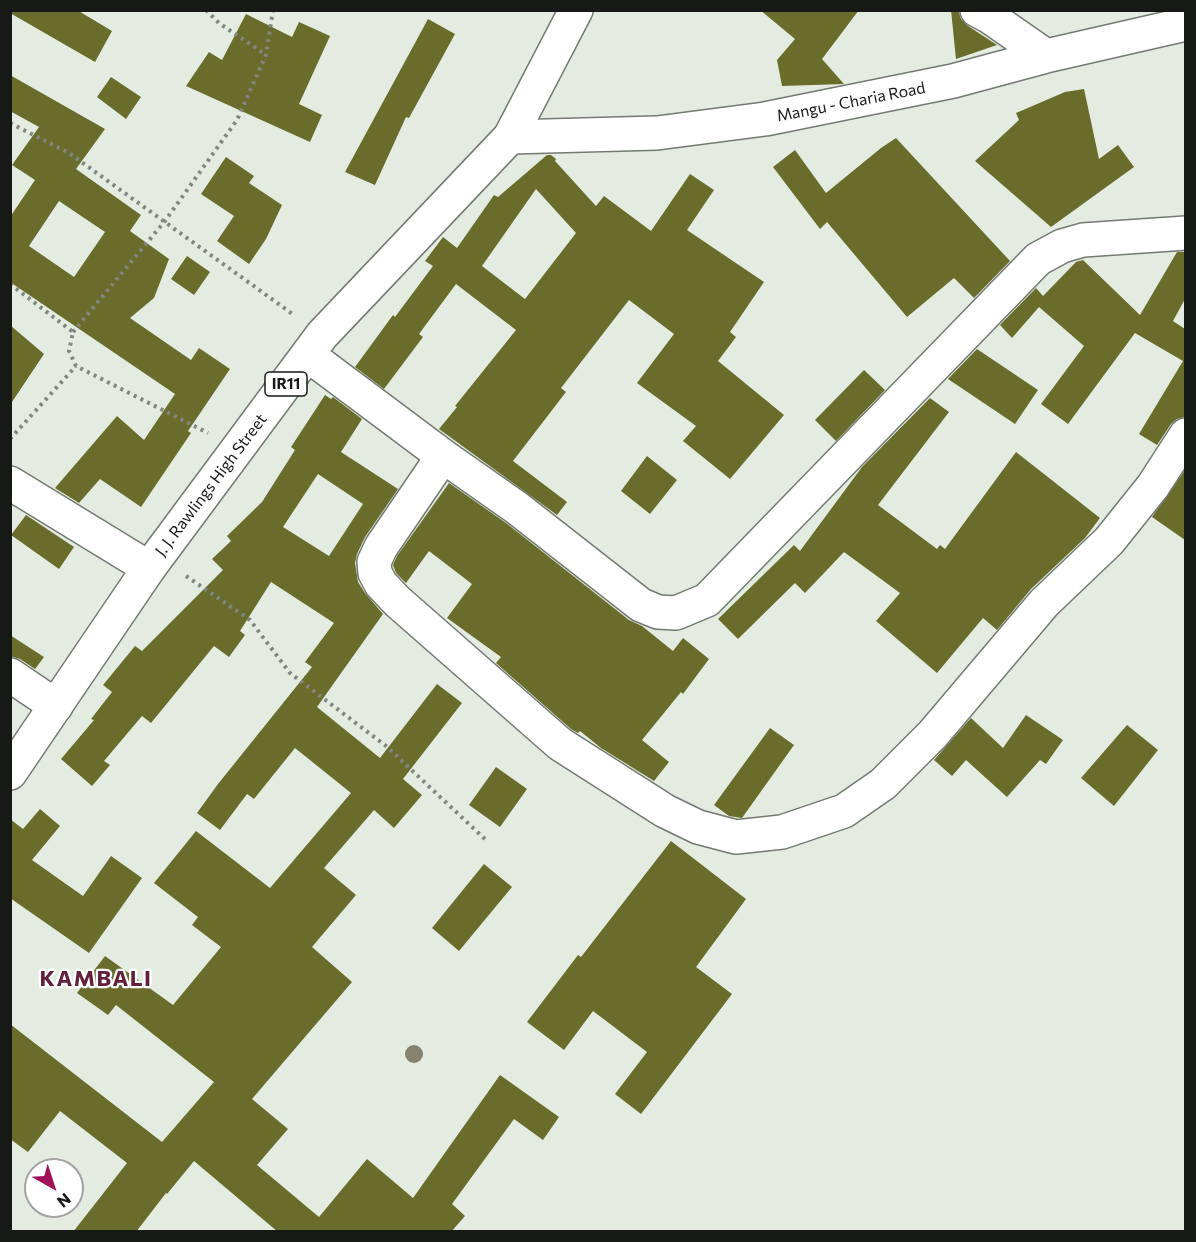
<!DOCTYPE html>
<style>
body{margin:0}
#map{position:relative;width:1196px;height:1242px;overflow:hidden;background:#e4ece2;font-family:Commissioner,sans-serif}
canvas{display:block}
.frame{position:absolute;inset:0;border:12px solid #161916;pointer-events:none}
.north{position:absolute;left:24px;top:1158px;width:60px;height:60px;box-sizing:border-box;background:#fff;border:2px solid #a2a3a2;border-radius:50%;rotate:141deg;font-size:16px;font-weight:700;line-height:24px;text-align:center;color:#161916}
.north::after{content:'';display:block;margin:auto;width:21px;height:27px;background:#a11158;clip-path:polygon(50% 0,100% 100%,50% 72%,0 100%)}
</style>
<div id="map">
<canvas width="1196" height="1242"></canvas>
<div class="frame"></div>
<div class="north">N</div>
</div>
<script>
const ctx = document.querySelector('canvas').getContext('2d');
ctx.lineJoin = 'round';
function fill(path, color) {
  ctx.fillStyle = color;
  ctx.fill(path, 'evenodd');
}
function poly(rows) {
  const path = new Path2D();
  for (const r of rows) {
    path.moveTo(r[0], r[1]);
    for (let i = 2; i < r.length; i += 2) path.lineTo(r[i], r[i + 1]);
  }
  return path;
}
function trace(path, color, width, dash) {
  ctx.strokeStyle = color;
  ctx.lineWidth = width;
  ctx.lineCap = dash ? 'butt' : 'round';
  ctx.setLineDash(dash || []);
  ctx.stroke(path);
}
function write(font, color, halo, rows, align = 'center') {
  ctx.font = font + ' Commissioner,sans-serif';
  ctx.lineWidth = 4.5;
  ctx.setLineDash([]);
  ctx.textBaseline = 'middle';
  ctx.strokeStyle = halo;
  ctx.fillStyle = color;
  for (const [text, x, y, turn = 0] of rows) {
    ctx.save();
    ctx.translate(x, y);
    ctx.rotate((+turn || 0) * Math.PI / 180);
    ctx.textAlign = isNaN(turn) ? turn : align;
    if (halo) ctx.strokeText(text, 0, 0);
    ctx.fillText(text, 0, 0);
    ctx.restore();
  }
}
fill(poly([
 [10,10,77,10,112,31,95,62,10,13],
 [760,10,859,10,822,59,844,84,782,86,777,60,795,39],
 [951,10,958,10,961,19,968,26,997,45,956,59],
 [246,14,292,37,299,22,330,36,299,104,322,115,310,142,186,86,209,52,222,60],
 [428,19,455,34,409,118,406,117,375,185,345,172],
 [10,75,105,129,76,169,141,215,130,231,169,259,154,298,130,318,191,360,199,348,230,369,188,431,191,433,141,507,100,479,79,503,55,488,117,416,144,440,175,394,10,282,10,217,35,180,12,165,39,127,10,111],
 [59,201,105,232,74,277,29,246],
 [111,77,141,97,126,119,97,97],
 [1084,89,1099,159,1118,145,1134,167,1051,227,975,161,1019,120,1016,113,1065,92],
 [896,138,1010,261,974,298,954,278,907,317,827,222,820,229,773,167,795,150,826,193,881,148],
 [547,155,551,155,556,159,555,161,596,206,604,196,651,231,690,174,714,190,687,230,764,282,730,332,736,337,718,361,784,415,730,479,683,441,696,426,637,383,674,334,629,300,561,388,566,392,513,461,567,502,557,515,439,429,457,407,455,406,516,330,456,284,419,334,423,337,384,389,355,367,393,315,395,317,433,266,425,261,443,237,457,248,494,195,498,197],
 [536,189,576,233,525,299,482,266],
 [226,157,254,176,249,183,282,205,266,239,249,264,217,241,234,216,201,194],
 [1177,252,1185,252,1185,299,1173,321,1185,329,1185,417,1177,419,1171,424,1157,445,1139,434,1183,361,1135,333,1068,424,1041,404,1084,346,1039,307,1012,338,1000,325,1036,288,1043,296,1076,262,1083,260,1140,315],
 [187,256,210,272,194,295,171,279],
 [10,325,44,354,10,405],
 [977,349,1038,390,1015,424,948,379],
 [864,370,885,390,836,441,815,420],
 [325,395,331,399,333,397,362,419,341,452,398,489,365,537,357,554,355,563,358,582,365,593,383,614,317,707,380,758,437,684,462,703,403,779,422,795,394,828,374,810,324,868,356,895,312,947,352,982,252,1099,288,1129,257,1165,319,1217,367,1159,413,1198,500,1075,559,1117,543,1140,514,1119,452,1204,465,1216,451,1232,278,1232,194,1161,167,1194,166,1193,136,1232,73,1232,127,1163,60,1111,28,1152,10,1139,10,1024,162,1142,214,1082,116,1005,108,1015,77,993,105,956,173,1005,221,947,192,925,198,917,154,883,196,831,270,888,351,793,295,748,254,799,247,794,220,830,197,813,218,784,312,667,305,662,334,623,271,582,240,631,245,635,229,657,214,646,151,723,142,716,104,761,110,765,92,786,61,759,94,720,91,719,112,692,103,685,135,646,142,651,223,570,212,559,231,541,227,536,262,502,295,450,291,447],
 [318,474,363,504,329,556,283,527],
 [930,398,949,412,878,505,937,549,940,545,945,549,1016,452,1100,518,1085,538,1031,589,997,630,983,618,937,673,876,621,900,593,844,552,805,593,795,583,738,639,718,619,794,545,800,551,862,467],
 [647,456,677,480,650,514,621,491],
 [1185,470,1185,540,1152,517],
 [449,483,506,523,629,620,642,626,673,651,683,638,709,659,683,694,681,692,642,740,669,762,654,781,601,748,580,731,578,733,571,729,496,663,501,657,447,618,472,584,429,551,406,583,396,573,393,565,397,556],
 [26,515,74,547,59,569,11,535],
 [10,635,44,657,35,669,20,659,10,656],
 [1026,715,1063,740,1046,764,1040,760,1007,797,966,760,952,776,934,760,971,718,1003,748],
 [1127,725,1158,750,1114,806,1081,778],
 [770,728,794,745,742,818,729,816,714,805],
 [496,767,527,789,500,827,469,805],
 [40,809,60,826,32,860,83,896,111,856,142,878,89,953,10,898,10,819,23,829],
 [671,841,746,899,696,967,732,994,641,1114,615,1094,647,1052,593,1011,564,1050,527,1022,578,955,581,957],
 [484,864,512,887,459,951,432,928]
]), '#696c2a');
const minor = poly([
 [977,10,990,17,1046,56],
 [510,137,657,133,765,119,953,81,1046,56,1186,24],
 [308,355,443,456,517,508,641,605,658,612,676,613,707,600,1038,259,1062,246,1083,240,1186,233],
 [443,456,381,547,374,562,375,573,381,584,397,601,560,744,665,811,698,827,736,837,782,832,844,811,883,784,933,734,1044,603,1109,541,1153,486,1186,435],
 [10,483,149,568],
 [10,675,56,706]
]);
const major = poly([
 [10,773,149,568,322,335,510,137,576,10]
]);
trace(minor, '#737a71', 36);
trace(major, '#737a71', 36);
trace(poly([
 [206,10,219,23,266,55],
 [10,123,69,153,294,315],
 [10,284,73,332,69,351,76,366,208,433],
 [73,332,165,221,237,120,266,55,273,10],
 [10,439,76,366],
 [186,576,250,620,290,673,386,746,487,841]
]), '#818780', 4, [3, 4.5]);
trace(minor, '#fff', 33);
trace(major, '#fff', 33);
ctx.fillStyle = '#86826e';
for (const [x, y] of [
 [414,1054]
]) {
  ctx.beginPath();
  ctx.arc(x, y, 9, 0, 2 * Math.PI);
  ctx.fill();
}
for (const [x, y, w] of [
 [286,384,42]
]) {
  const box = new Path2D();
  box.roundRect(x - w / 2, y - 12, w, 24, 4.5);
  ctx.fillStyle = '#fff';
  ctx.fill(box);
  trace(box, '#161916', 1.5);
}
write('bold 15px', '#161916', null, [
 ["IR11",286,384]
]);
write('16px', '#161916', '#fff', [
 ["Mangu - Charia Road",851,102,-11],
 ["J. J. Rawlings High Street",211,485,-53]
]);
ctx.letterSpacing = '1.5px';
write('bold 22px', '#62203b', '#fff', [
 ["KAMBALI",96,979]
]);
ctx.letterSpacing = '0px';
</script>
